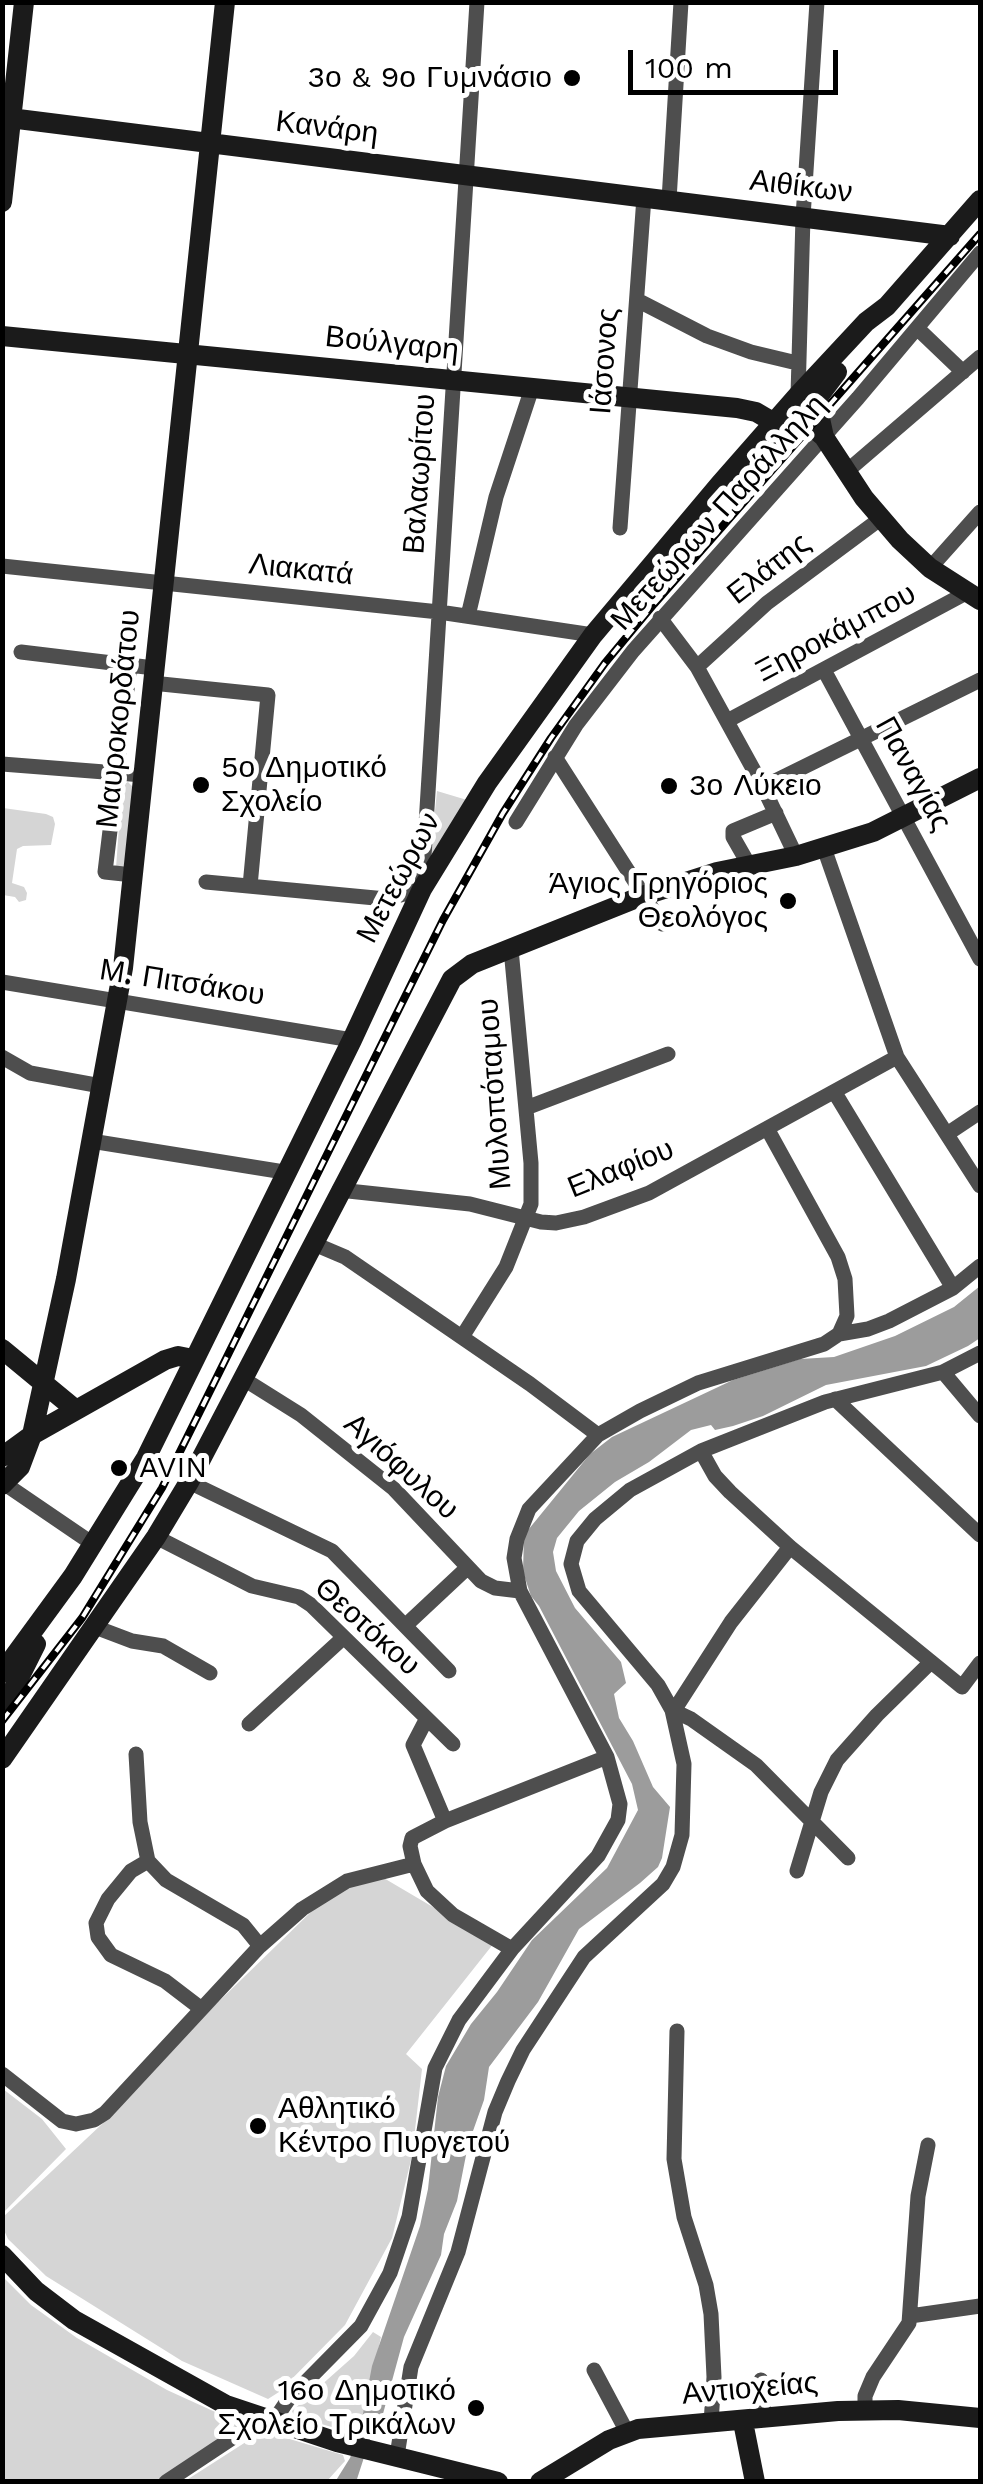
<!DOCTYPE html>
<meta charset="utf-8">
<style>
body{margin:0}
#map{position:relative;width:983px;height:2484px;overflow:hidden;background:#fff;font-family:"Work Sans",sans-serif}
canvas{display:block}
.frame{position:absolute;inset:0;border:5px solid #000;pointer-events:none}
.scale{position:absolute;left:628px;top:50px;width:210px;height:45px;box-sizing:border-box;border:5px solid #000;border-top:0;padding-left:12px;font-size:30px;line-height:35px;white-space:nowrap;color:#000;-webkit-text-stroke:8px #fff;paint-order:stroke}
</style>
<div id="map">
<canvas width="983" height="2484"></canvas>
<div class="frame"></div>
<div class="scale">100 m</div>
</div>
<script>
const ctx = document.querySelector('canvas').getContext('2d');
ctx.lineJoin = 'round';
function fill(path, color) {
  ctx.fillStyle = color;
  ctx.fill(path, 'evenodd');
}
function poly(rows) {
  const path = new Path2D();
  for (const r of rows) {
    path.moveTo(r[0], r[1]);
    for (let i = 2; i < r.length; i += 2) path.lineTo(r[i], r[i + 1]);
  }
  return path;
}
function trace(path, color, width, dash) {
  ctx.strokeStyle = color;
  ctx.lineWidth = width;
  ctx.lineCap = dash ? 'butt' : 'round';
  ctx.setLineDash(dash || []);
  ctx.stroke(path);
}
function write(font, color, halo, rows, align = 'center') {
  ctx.font = font + ' "Work Sans",sans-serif';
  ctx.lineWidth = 10;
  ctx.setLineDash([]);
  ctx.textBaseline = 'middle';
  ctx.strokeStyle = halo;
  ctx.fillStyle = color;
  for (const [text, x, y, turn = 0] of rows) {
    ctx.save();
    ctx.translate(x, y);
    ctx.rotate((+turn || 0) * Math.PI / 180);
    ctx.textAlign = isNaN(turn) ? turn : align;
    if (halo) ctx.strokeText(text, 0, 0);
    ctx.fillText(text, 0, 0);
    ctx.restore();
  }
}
fill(poly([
 [128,782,133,787,125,866,116,868,122,785],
 [437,791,467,800,433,854,431,850],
 [3,808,46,814,53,817,55,824,51,845,23,846,17,849,12,883,24,887,27,893,26,900,19,902,15,897,3,895],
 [382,1877,494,1943,406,2054,422,2069,412,2156,392,2238,345,2325,279,2392,268,2399,182,2361,46,2276,8,2239,3,2228,3,2217,118,2109,172,2047,314,1909,343,1886],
 [3,2089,42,2119,66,2149,3,2213],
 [2,2276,31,2305,77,2338,167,2390,235,2421,237,2430,158,2481,3,2481],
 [373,2332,381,2337,359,2435,294,2416,292,2411,354,2356],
 [263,2431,343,2455,345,2461,327,2481,185,2481]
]), '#d5d5d5');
fill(poly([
 [980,1286,980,1338,968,1346,926,1366,826,1385,763,1416,733,1426,715,1430,711,1425,691,1430,649,1462,615,1482,579,1511,557,1538,553,1552,556,1571,575,1608,621,1662,626,1683,614,1694,619,1718,633,1741,653,1787,670,1807,662,1858,658,1867,640,1883,579,1929,538,2002,489,2067,484,2100,468,2145,457,2201,444,2234,441,2255,404,2337,378,2432,370,2439,357,2479,335,2482,350,2458,359,2435,372,2366,420,2226,428,2189,438,2097,446,2066,471,2024,497,1992,532,1940,607,1868,638,1810,632,1784,539,1606,531,1596,523,1572,524,1535,590,1454,612,1437,733,1380,800,1359,834,1357,895,1336,954,1307]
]), '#9c9c9c');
trace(poly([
 [669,200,681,2],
 [637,300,707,336,751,352,797,363],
 [917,328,963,372],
 [798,395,803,217,817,2],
 [846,472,980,357],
 [620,528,644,197],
 [2,566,439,612,593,635],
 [930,568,980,512],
 [468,616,496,497,532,388],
 [660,618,697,667,763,787,796,856],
 [21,652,154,668],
 [130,665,105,872,133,875],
 [697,667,767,603,880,519],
 [824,670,980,959],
 [152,683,268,695,250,886],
 [727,721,968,592],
 [555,757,662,924],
 [2,764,143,775],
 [763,787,980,680],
 [516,822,576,725,633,651,858,398,980,253],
 [824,848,897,1057,980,1186],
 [749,865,733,837,733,831,776,813],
 [206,882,386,899,422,889,477,2],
 [2,982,352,1040],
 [2,1057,30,1073,101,1086],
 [835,1093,953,1288],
 [526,1108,668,1054],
 [768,1130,838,1257,845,1279,847,1316,839,1334],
 [947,1134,980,1112],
 [91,1141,284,1172],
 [339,1190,470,1204,541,1222,556,1223,584,1217,649,1193,897,1057],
 [312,1243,345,1257,530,1384,598,1435],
 [462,1337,506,1267,531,1204,531,1163,511,949],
 [943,1372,980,1416],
 [242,1378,301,1415,394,1489,481,1581,495,1588,520,1591],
 [835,1399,980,1535],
 [701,1451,715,1476,730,1492,790,1547,962,1687,980,1663],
 [2,1482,93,1544],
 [189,1482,332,1551,449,1671],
 [156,1537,252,1586,299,1597,311,1605,453,1744],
 [405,1626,467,1568],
 [95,1627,132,1641,163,1646,210,1673],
 [675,1709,731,1622,790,1547],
 [672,1710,691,1719,756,1765,848,1858],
 [426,1720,413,1745,445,1821],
 [249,1724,343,1638],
 [136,1754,140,1822,148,1861,166,1880,243,1925,260,1946],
 [148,1861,131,1871,108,1899,96,1923,98,1937,111,1955,165,1981,199,2007],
 [797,1871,821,1792,837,1760,877,1715,931,1662],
 [512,1949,453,1915,427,1891,414,1864,410,1846,412,1838,445,1821,607,1757],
 [677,2031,674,2159,684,2217,706,2285,711,2314,714,2377,711,2423],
 [2,2074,62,2121,76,2124,94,2120,105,2113,260,1946,302,1909,347,1881,414,1864],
 [910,2316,980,2306],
 [594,2370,627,2432],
 [761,2380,764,2419],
 [865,2410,865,2396,873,2377,909,2323,918,2196,928,2145],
 [273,2422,288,2400,361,2326,390,2273,409,2217,435,2068,459,2020,512,1949,598,1856,618,1820,620,1804,607,1757,520,1591,514,1558,517,1539,529,1509,598,1435,640,1411,698,1383,824,1344,839,1334,868,1329,889,1321,953,1288,980,1266],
 [397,2456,411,2367,458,2252,495,2112,508,2081,523,2050,584,1957,663,1884,673,1867,682,1835,684,1764,672,1710,658,1685,579,1591,571,1564,577,1541,595,1519,630,1490,701,1451,825,1402,943,1372,980,1353],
 [166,2482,261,2419]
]), '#4e4e4e', 15);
trace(poly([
 [2,117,950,236],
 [2,202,24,2],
 [2,336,737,408,756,412,773,422],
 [824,437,816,400,837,372],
 [773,440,801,417,824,437,864,498,900,540,930,568,980,600],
 [2,1349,76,1410],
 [2,1457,32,1435,165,1360,178,1356,193,1359],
 [2,1485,20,1467,32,1435,66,1279,123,968,225,2],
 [2,1673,73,1576,146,1458,352,1040,422,889,487,783,593,635,720,484,798,395,866,322,887,306,980,200],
 [2,1703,13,1690,36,1644],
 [2,1759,156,1537,189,1482,452,979,472,964,642,896,717,872,796,856,873,832,980,778],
 [2,2255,36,2291,74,2320,226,2405,337,2442,498,2482],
 [743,2422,755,2482],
 [540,2482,609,2440,638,2429,838,2411,898,2410,980,2418]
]), '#1b1b1b', 20);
const rail = poly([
 [2,1721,82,1618,162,1488,443,920,503,813,551,738,605,663,654,604,980,234]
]);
trace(rail, '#000', 8);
trace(rail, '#fff', 4, [11]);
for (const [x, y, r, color] of [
 [572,78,10,"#000"],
 [201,785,10,"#000"],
 [669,786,10,"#000"],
 [788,901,10,"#000"],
 [119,1468,10,"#000"],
 [258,2126,10,"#000"],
 [476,2408,10,"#000"]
]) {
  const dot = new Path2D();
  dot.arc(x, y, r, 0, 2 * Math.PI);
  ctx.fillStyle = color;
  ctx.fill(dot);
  trace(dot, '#fff', 4);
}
write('30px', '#000', '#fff', [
 ["3ο & 9ο Γυμνάσιο",552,78,"right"],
 ["5ο Δημοτικό",221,768],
 ["Σχολείο",221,802],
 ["3ο Λύκειο",689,786],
 ["Άγιος Γρηγόριος",768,884,"right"],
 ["Θεολόγος",768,918,"right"],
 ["AVIN",139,1468],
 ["Αθλητικό",278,2109],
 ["Κέντρο Πυργετού",278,2143],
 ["16ο Δημοτικό",456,2391,"right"],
 ["Σχολείο Τρικάλων",456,2425,"right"]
], 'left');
write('30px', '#000', '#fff', [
 ["Κανάρη",327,128,7],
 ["Αιθίκων",801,187,7],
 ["Βούλγαρη",392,344,6],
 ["Ιάσονος",605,361,-86],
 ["Βαλαωρίτου",420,474,-86],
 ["Μετεώρων Παράλληλη",719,513,-48],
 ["Ελάτης",769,569,-38],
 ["Λιακατά",301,570,6],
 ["Ξηροκάμπου",836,633,-28],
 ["Μαυροκορδάτου",119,719,-84],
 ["Παναγίας",913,774,61],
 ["Μετεώρων",399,878,-62],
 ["Μ. Πιτσάκου",182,983,9],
 ["Μυλοπόταμου",495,1094,-94],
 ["Ελαφίου",621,1169,-22],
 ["Αγιόφυλου",401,1467,42],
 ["Θεοτόκου",367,1627,42],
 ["Αντιοχείας",750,2389,-5]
]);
</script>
